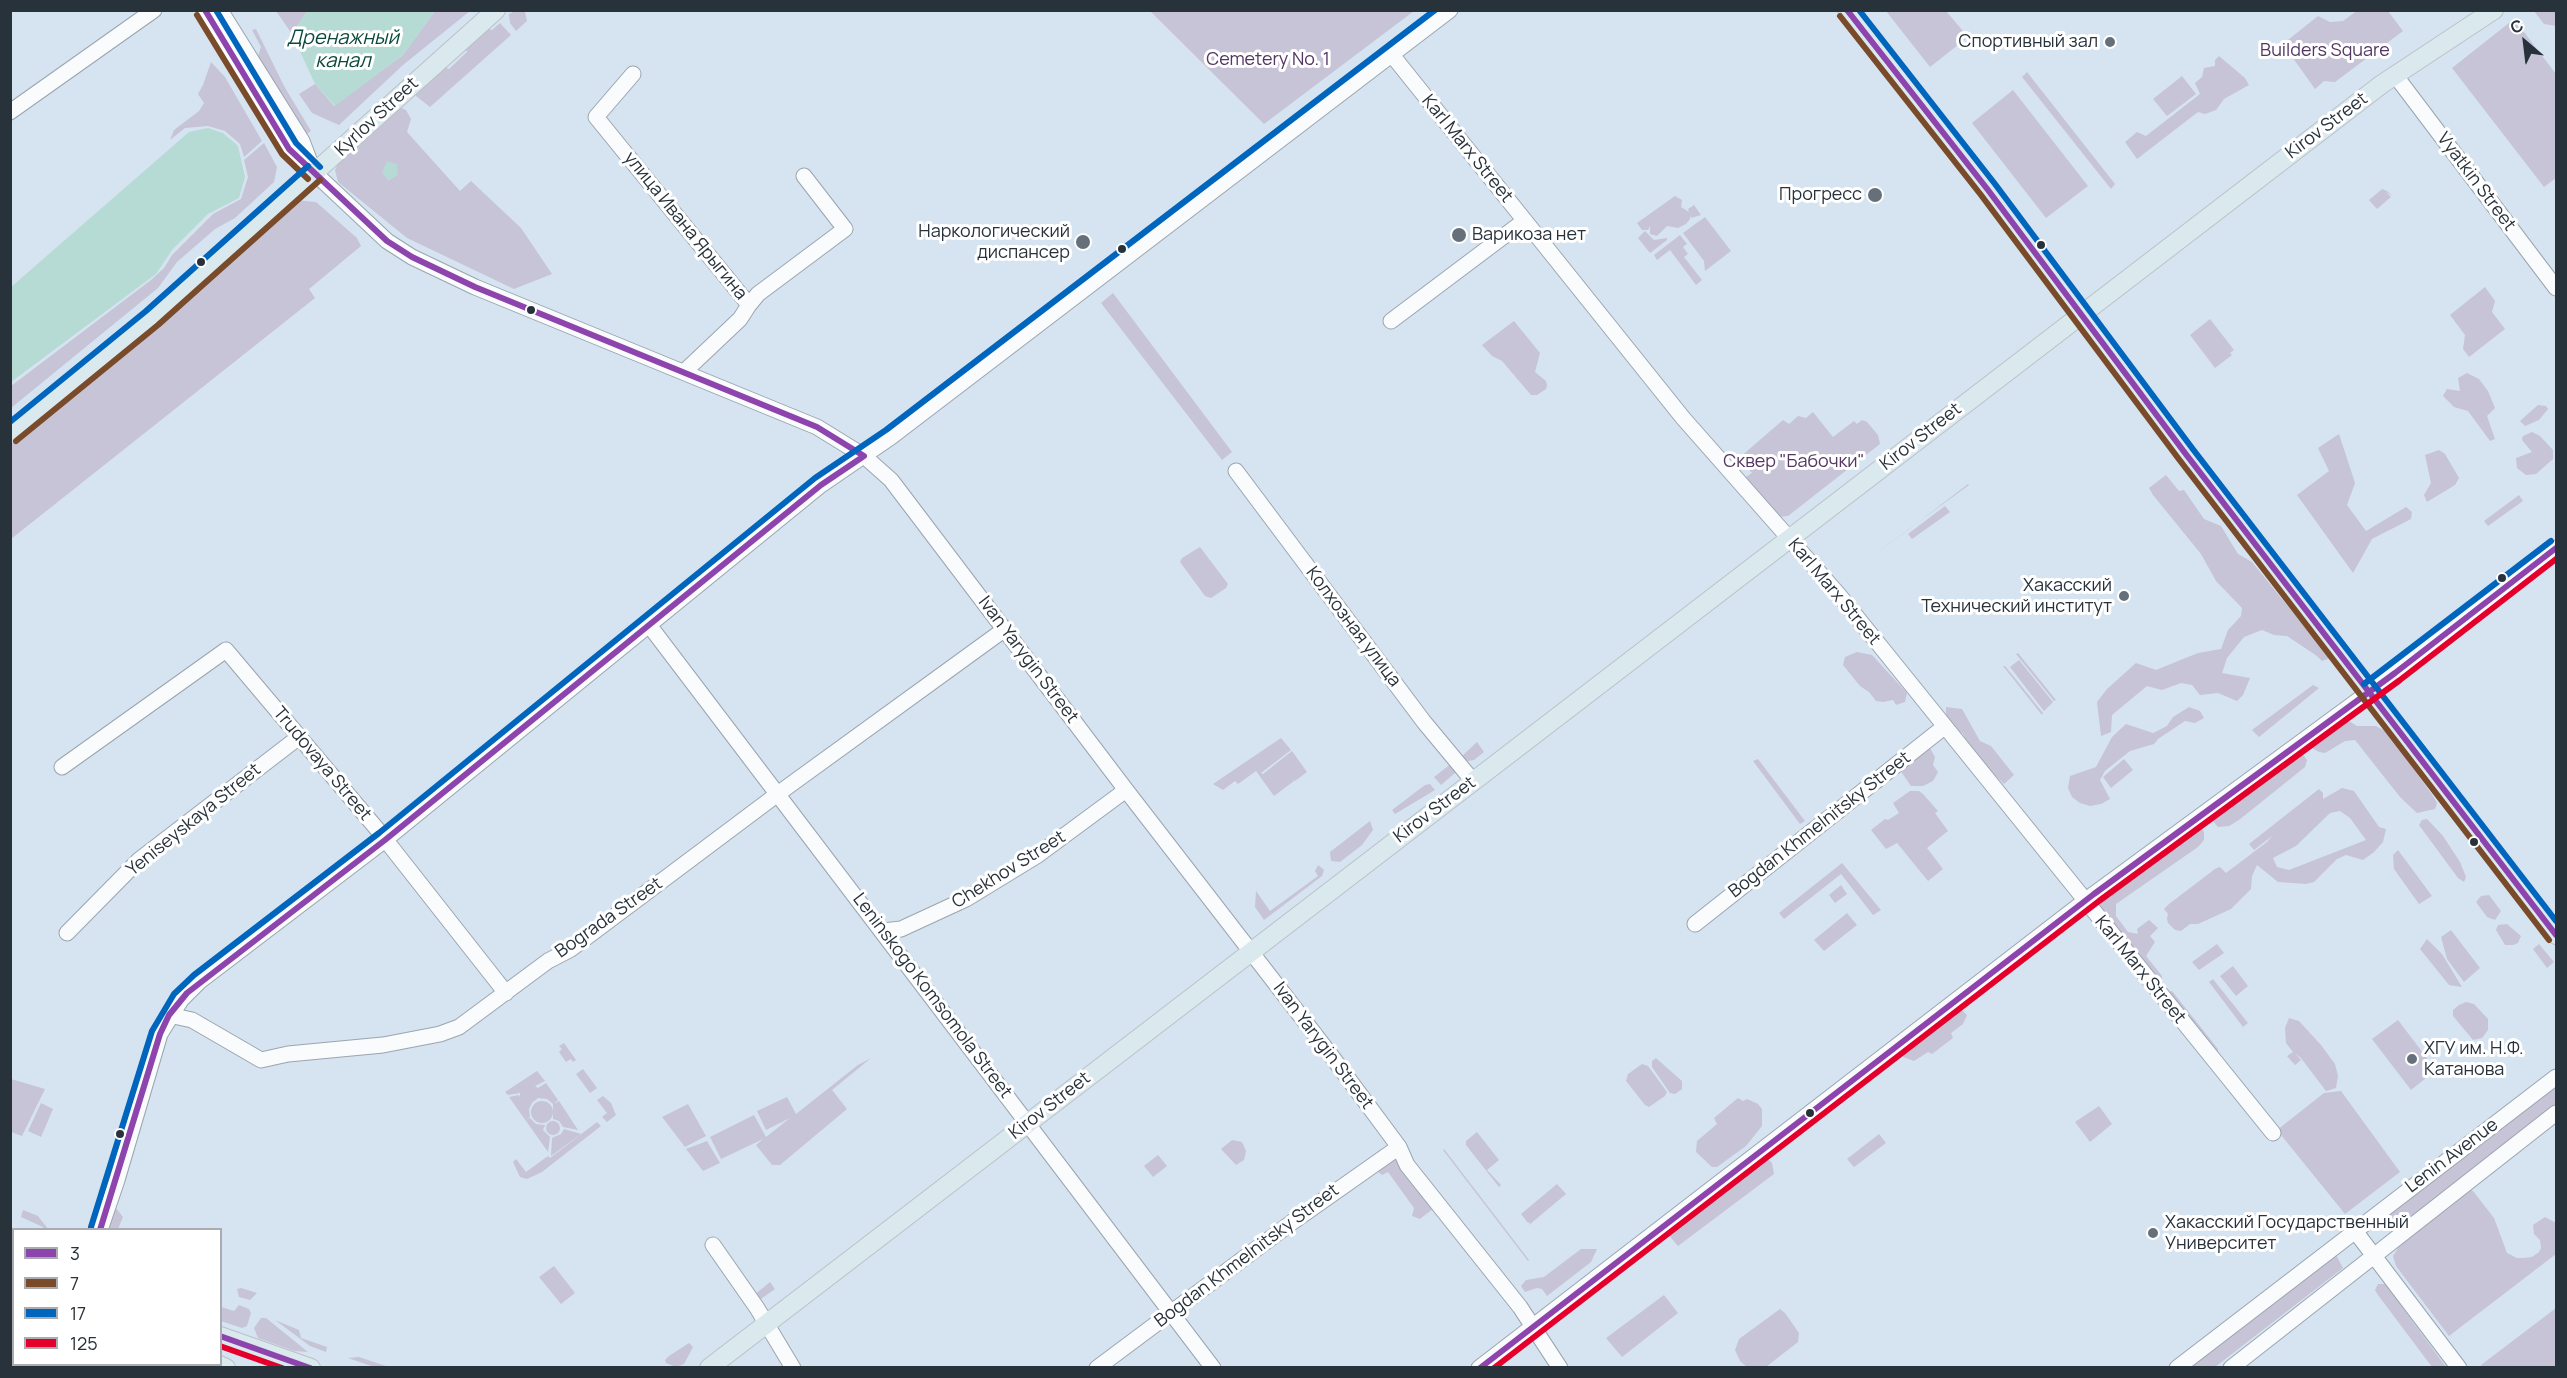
<!DOCTYPE html>
<meta charset="utf-8">
<style>
body{margin:0}
#map{position:relative;width:2567px;height:1378px;overflow:hidden;background:#d6e4f1;font-family:Manrope,sans-serif}
canvas{display:block}
.frame{position:absolute;inset:0;border:12px solid #28323b;pointer-events:none}
.legend{position:absolute;left:12px;top:1228px;width:210px;height:138px;box-sizing:border-box;background:#fff;border:2px solid #a9adb1;margin:0;padding:8px 10px;list-style:none;font-size:18px;color:#28323b}
.legend li{display:flex;align-items:center;gap:12px;height:30px}
.legend b{width:30px;border:2px solid #a9adb1}
.north{position:absolute;left:2495px;top:12px;width:60px;height:60px;-webkit-text-stroke:4px #fff;paint-order:stroke;rotate:332deg;font-size:16px;font-weight:700;line-height:24px;text-align:center;color:#28323b}
.north::after{content:'';display:block;margin:auto;width:21px;height:27px;background:#28323b;clip-path:polygon(50% 0,100% 100%,50% 72%,0 100%)}
</style>
<div id="map">
<canvas width="2567" height="1378"></canvas>
<div class="frame"></div>
<ul class="legend">
<li><b style="height:8px;background:#8e44ad"></b>3</li>
<li><b style="height:8px;background:#7a4b2a"></b>7</li>
<li><b style="height:8px;background:#0065bd"></b>17</li>
<li><b style="height:8px;background:#e4002b"></b>125</li>
</ul>
<div class="north">С</div>
</div>
<script>
const ctx = document.querySelector('canvas').getContext('2d');
ctx.lineJoin = 'round';
function fill(path, color) {
  ctx.fillStyle = color;
  ctx.fill(path, 'evenodd');
}
function poly(rows) {
  const path = new Path2D();
  for (const r of rows) {
    if (r.length === 3) {
      path.moveTo(r[0] + r[2], r[1]);
      path.arc(r[0], r[1], r[2], 0, 2 * Math.PI);
      continue;
    }
    path.moveTo(r[0], r[1]);
    for (let i = 2; i < r.length; i += 2) path.lineTo(r[i], r[i + 1]);
  }
  return path;
}
function trace(path, color, width, dash) {
  ctx.strokeStyle = color;
  ctx.lineWidth = width;
  ctx.lineCap = dash ? 'butt' : 'round';
  ctx.setLineDash(dash || []);
  ctx.stroke(path);
}
function write(font, color, halo, rows, align = 'center') {
  ctx.font = font + ' Manrope,sans-serif';
  ctx.lineWidth = 6;
  ctx.setLineDash([]);
  ctx.textBaseline = 'middle';
  ctx.strokeStyle = halo;
  ctx.fillStyle = color;
  for (const [text, x, y, turn = 0] of rows) {
    ctx.save();
    ctx.translate(x, y);
    ctx.rotate((+turn || 0) * Math.PI / 180);
    ctx.textAlign = isNaN(turn) ? turn : align;
    if (halo) ctx.strokeText(text, 0, 0);
    ctx.fillText(text, 0, 0);
    ctx.restore();
  }
}
fill(poly([
 [2358,10,2388,11,2403,31,2335,82,2324,81,2315,89,2283,44,2318,16,2330,22,2343,21],
 [276,11,310,11,306,13,292,34],
 [435,11,470,11,403,65,339,125,312,113,299,94,315,84,334,106,403,55],
 [515,11,525,12,527,21,516,31,510,23,509,14],
 [1150,11,1414,11,1264,124],
 [1886,11,1946,11,1968,37,1930,67],
 [2534,11,2556,11,2556,26,2544,24],
 [2514,19,2556,74,2556,178,2544,187,2452,68],
 [500,23,511,35,430,107,416,96,415,89,442,66,449,69,467,52,465,46,485,28,492,30],
 [256,29,284,86,311,131,304,136,257,59,261,47,252,30],
 [2219,56,2245,78,2249,85,2224,99,2216,110,2205,114,2198,112,2137,159,2125,142,2137,132,2146,136,2200,94,2195,83,2202,77,2204,68,2215,66,2215,60],
 [211,62,225,77,262,141,244,157,240,144,225,131,208,126,185,128,170,140,174,130,199,111,204,103,198,94,203,85],
 [2027,72,2115,184,2111,189,2022,77],
 [2182,76,2196,94,2167,116,2153,99],
 [2013,90,2088,186,2046,218,1972,123],
 [399,107,406,110,411,119,407,132,460,191,471,181,521,228,552,274,514,289,407,238,338,182,335,170,339,162],
 [264,143,277,167,274,182,235,218,215,229,177,262,158,288,11,408,11,386,151,280,164,268,172,255,213,214,241,199,248,177,244,160],
 [2382,189,2387,191,2393,196,2386,192,2391,197,2377,209,2369,200],
 [1675,196,1682,200,1681,207,1689,212,1688,209,1694,205,1701,215,1691,218,1690,214,1690,219,1686,224,1678,228,1667,226,1657,236,1650,234,1650,226,1648,230,1642,230,1637,223],
 [295,200,316,202,357,238,361,246,309,289,315,298,11,539,11,443,46,416],
 [1705,217,1731,251,1705,271,1704,261,1683,233],
 [1645,231,1654,240,1667,238,1667,240,1650,253,1638,238],
 [1680,235,1687,244,1683,247,1688,254,1684,257,1702,280,1696,285,1670,250,1657,260,1654,255],
 [2485,287,2495,301,2492,312,2505,329,2469,357,2463,349,2465,335,2450,315],
 [1113,293,1232,452,1222,460,1101,303],
 [2210,319,2234,350,2230,353,2232,355,2215,368,2190,335],
 [1514,321,1540,353,1535,372,1546,381,1547,385,1546,389,1537,395,1531,395,1502,361,1492,356,1482,345],
 [2467,373,2479,379,2488,391,2495,408,2487,416,2495,439,2490,441,2468,411,2454,407,2443,396,2447,389,2460,391,2458,378],
 [2538,405,2546,406,2548,409,2539,420,2525,426,2520,421],
 [1813,412,1833,437,1854,421,1857,424,1862,420,1867,422,1878,435,1880,444,1788,516,1778,517,1743,479,1752,473,1739,458,1783,420,1789,424,1798,416,1806,418],
 [2532,432,2540,436,2553,450,2553,459,2536,474,2526,475,2517,468,2516,458,2532,452,2522,440,2523,436],
 [2339,434,2355,483,2347,505,2366,531,2406,507,2412,512,2411,519,2372,539,2353,573,2297,495,2329,471,2318,448],
 [2439,450,2445,454,2459,478,2455,485,2427,502,2424,495,2431,483,2425,455],
 [2166,475,2179,491,2184,490,2204,519,2221,526,2238,554,2252,562,2330,658,2322,661,2317,656,2287,636,2274,635,2262,630,2244,637,2227,658,2222,673,2250,678,2243,695,2237,701,2218,693,2200,695,2192,685,2181,683,2162,690,2147,686,2112,715,2111,732,2101,736,2097,702,2107,689,2136,663,2156,670,2198,653,2221,649,2228,630,2241,616,2242,608,2216,581,2201,554,2153,495,2149,488],
 [1968,484,1969,485,1857,567,1908,530],
 [2519,495,2523,501,2488,526,2484,521],
 [1945,506,1950,512,1912,539,1908,534],
 [1200,547,1228,584,1226,588,1211,598,1205,596,1180,562,1182,558],
 [1857,652,1872,655,1907,693,1905,702,1896,705,1893,700,1883,702,1876,701,1869,692,1860,686,1843,665,1845,657],
 [2018,653,2056,700,2054,701,2016,654],
 [2019,660,2053,702,2044,711,2010,667],
 [2003,666,2005,666,2043,713,2042,715],
 [2313,685,2319,688,2259,737,2252,730],
 [1946,707,1962,709,1980,741,1991,746,2014,775,2004,784,1975,756,1963,734,1946,719],
 [2189,707,2200,711,2204,718,2195,723,2185,721,2158,739,2154,744,2130,751,2105,771,2100,780,2110,799,2101,804,2090,806,2080,803,2072,797,2068,788,2070,776,2096,767,2112,737,2126,724,2153,733,2167,726,2173,717],
 [2341,716,2357,726,2376,726,2387,732,2433,796,2437,803,2435,809,2417,813,2400,797,2355,740,2345,741,2325,753,2319,752,2312,748,2307,739],
 [1281,738,1291,750,1261,773,1263,774,1292,751,1307,772,1295,781,1293,779,1294,781,1274,796,1256,771,1238,784,1235,781,1223,790,1213,784],
 [1477,742,1484,752,1474,760,1468,761,1461,757],
 [1924,748,1930,748,1935,757,1933,765,1938,772,1933,781,1923,786,1911,786,1900,770],
 [2292,751,2301,752,2307,760,2305,767,2239,820,2229,826,2218,827,2212,820,2212,815],
 [1758,759,1805,821,1800,824,1753,761],
 [2124,759,2133,770,2111,788,2103,777],
 [1452,763,1455,773,1441,785,1434,777],
 [1430,784,1435,790,1395,814,1392,810,1425,785],
 [2342,788,2354,791,2379,827,2386,829,2383,842,2374,852,2363,860,2346,855,2337,859,2314,882,2306,884,2278,882,2257,865,2252,876,2251,889,2231,909,2198,924,2190,924,2181,931,2175,930,2168,923,2167,919,2168,914,2164,909,2169,904,2215,869,2220,867,2226,873,2267,842,2272,836,2254,850,2249,844,2319,789,2323,793,2323,799],
 [2340,811,2350,818,2366,840,2289,870,2277,867,2273,858,2296,846,2330,813],
 [1910,791,1919,791,1923,794,1938,811,1935,813,1948,831,1927,848,1943,869,1928,881,1897,843,1886,849,1871,830,1885,819,1888,820,1899,813,1893,803],
 [2427,819,2443,836,2460,862,2466,877,2464,882,2458,878,2419,825,2422,820],
 [1370,821,1373,830,1362,845,1340,862,1331,861,1330,852],
 [2196,822,2204,832,2204,840,2198,847,2116,904,2116,916,2128,932,2138,934,2137,929,2149,920,2158,928,2150,936,2155,942,2146,956,2162,976,2162,983,2156,984,2093,897],
 [2398,850,2432,896,2419,904,2394,869,2393,855],
 [1842,863,1881,910,1873,915,1841,874,1784,919,1779,913],
 [1318,865,1324,870,1322,876,1264,920,1255,907,1256,891,1270,911,1318,876,1315,871],
 [1841,885,1847,894,1835,903,1829,895],
 [2489,895,2501,911,2495,920,2487,917,2476,902,2481,896],
 [1847,913,1857,925,1824,951,1814,940],
 [2507,924,2521,936,2518,943,2513,945,2505,945,2496,930,2498,925],
 [2451,930,2480,968,2464,982,2447,959,2441,937],
 [2427,939,2442,954,2462,987,2449,985,2420,949],
 [2217,944,2224,953,2199,970,2192,962],
 [2539,944,2554,962,2547,968,2533,949],
 [2233,966,2248,986,2236,996,2220,976],
 [2213,979,2248,1023,2243,1027,2209,982],
 [2172,991,2218,1049,2218,1052,2214,1053,2166,993],
 [2466,1002,2474,1004,2488,1019,2488,1030,2482,1038,2473,1040,2453,1016,2453,1010,2459,1005],
 [1956,1004,1967,1015,1963,1024,1951,1033,1953,1038,1932,1054,1928,1052,1914,1061,1903,1057,1901,1049],
 [2289,1018,2299,1021,2321,1045,2335,1064,2338,1076,2336,1088,2326,1091,2301,1058,2295,1053,2301,1060,2295,1065,2287,1056,2293,1052,2286,1043,2285,1028],
 [2398,1020,2436,1070,2411,1090,2372,1039],
 [564,1043,576,1060,573,1062,571,1059,566,1062,559,1052,562,1049,559,1046],
 [871,1058,832,1090,847,1109,780,1165,772,1165,756,1145,763,1139,721,1159,710,1137,754,1115,766,1137,790,1118,766,1130,757,1111,787,1097,796,1114,858,1065],
 [1656,1058,1682,1081,1682,1089,1675,1094,1670,1093,1652,1067,1652,1061],
 [1642,1064,1648,1066,1667,1092,1665,1096,1649,1107,1645,1105,1626,1081,1628,1074],
 [583,1069,597,1088,590,1093,576,1074],
 [537,1071,545,1081,535,1086,538,1088,546,1083,558,1100,554,1104,559,1101,578,1130,563,1127,559,1121,553,1119,553,1104,547,1099,538,1098,532,1103,529,1109,530,1117,527,1119,530,1118,536,1124,545,1125,543,1130,550,1137,548,1152,509,1097,519,1095,520,1097,520,1093,508,1095,505,1092],
 [11,1079,45,1089,22,1136,11,1132],
 [2556,1082,2556,1105,2392,1231,2377,1222],
 [2341,1091,2400,1172,2345,1214,2277,1130,2324,1093],
 [603,1096,611,1103,616,1115,607,1122,602,1117,607,1113,597,1100],
 [1738,1098,1743,1101,1747,1099,1758,1104,1762,1109,1762,1126,1746,1146,1717,1167,1712,1167,1696,1152,1697,1141,1717,1124,1714,1118],
 [542,1112,11],
 [41,1103,53,1109,41,1137,28,1131],
 [688,1104,706,1136,685,1147,662,1117],
 [2099,1106,2112,1124,2090,1142,2075,1122],
 [553,1128,7],
 [597,1122,601,1126,542,1172,527,1179,520,1177,513,1162,516,1159,526,1172,548,1156,550,1158],
 [564,1129,581,1134,551,1156,552,1138,561,1134],
 [1477,1132,1499,1160,1487,1170,1501,1185,1499,1187,1466,1145,1466,1141],
 [1879,1134,1886,1143,1854,1167,1847,1159],
 [1232,1140,1242,1142,1246,1151,1244,1160,1236,1165,1221,1149],
 [707,1141,720,1163,703,1171,686,1149],
 [1444,1149,1529,1260,1528,1261,1443,1150],
 [1158,1155,1167,1166,1153,1177,1144,1166],
 [1764,1155,1772,1163,1774,1174,1678,1246,1667,1233],
 [1392,1159,1400,1162,1434,1208,1420,1219,1412,1216,1414,1208,1388,1172,1382,1175,1378,1172,1379,1169],
 [1557,1184,1566,1194,1529,1225,1530,1222,1528,1223,1521,1214],
 [2468,1189,2473,1191,2494,1218,2507,1253,2517,1258,2524,1258,2532,1257,2539,1252,2541,1248,2540,1240,2534,1234,2533,1225,2545,1217,2556,1223,2556,1254,2449,1336,2396,1266,2393,1256,2401,1243],
 [116,1208,123,1217,118,1229,107,1230],
 [23,1210,38,1216,48,1229,43,1229,43,1227,21,1217],
 [1581,1249,1597,1249,1591,1262,1547,1296,1542,1289,1537,1288,1525,1292,1521,1286,1526,1280,1544,1277],
 [2335,1253,2343,1268,2215,1367,2187,1368],
 [554,1266,575,1293,561,1304,539,1277],
 [770,1282,775,1289,758,1301,754,1295],
 [2378,1284,2385,1284,2446,1367,2432,1367,2378,1295,2375,1290],
 [241,1288,257,1293,250,1300,239,1297,237,1289],
 [1664,1295,1678,1313,1622,1357,1606,1338],
 [239,1305,249,1309,251,1313,247,1326,242,1328,221,1321,221,1307,234,1311],
 [2556,1308,2556,1367,2482,1367,2481,1365],
 [1780,1309,1785,1313,1799,1333,1798,1342,1766,1367,1747,1367,1740,1361,1735,1350,1739,1339],
 [261,1318,266,1318,308,1352,294,1351,258,1338,254,1328],
 [275,1320,299,1330,301,1338,327,1347,326,1352,310,1346],
 [689,1343,693,1347,684,1364,676,1367,666,1363,665,1360,669,1356],
 [221,1346,283,1367,273,1367,221,1349],
 [359,1357,389,1367,374,1367,348,1358]
]), '#c6c4d6');
fill(poly([
 [310,11,310,10,435,11,403,55,335,106,315,84,292,34,306,13],
 [208,128,223,133,238,146,245,177,239,198,208,214,172,250,156,274,11,382,11,287,189,132],
 [387,161,397,164,398,175,388,181,382,172]
]), '#b6dad4');
const minor = poly([
 [205,10,289,149,387,241,412,257,475,287,817,427,864,456,891,480,1126,790,1330,1054,1399,1147,1407,1165,1520,1307,1560,1368],
 [220,10,302,141,313,170],
 [1392,55,1683,418,1839,595,2273,1133],
 [633,74,596,117,749,305,740,319,684,372],
 [2395,75,2556,288],
 [10,112,154,10],
 [749,305,758,294,845,229,804,176],
 [1391,321,1524,221],
 [1236,471,1424,722,1473,781],
 [649,625,1213,1368],
 [62,767,226,650,377,829,506,993],
 [1695,924,1944,727],
 [883,931,901,929,966,899,1038,855,1126,790],
 [67,933,139,860,299,737],
 [169,1015,192,1020,261,1060,288,1054,383,1045,440,1034,459,1027,548,961,571,949,779,793,1005,629],
 [100,1230,117,1180,160,1034,181,1000,200,981,385,840,821,485,891,437,1450,10],
 [2355,1231,2459,1368],
 [713,1245,757,1308,793,1368],
 [1097,1368,1291,1223,1399,1147],
 [1479,1368,2094,894,2395,673,2556,548],
 [2177,1368,2556,1077],
 [2231,1368,2556,1113]
]);
const major = poly([
 [1847,10,1988,190,2185,453,2556,935],
 [10,434,152,318,496,10],
 [10,1264,14,1265],
 [10,1292,14,1293],
 [220,1336,311,1368],
 [217,1364,226,1368],
 [709,1368,2382,84,2494,10]
]);
trace(minor, '#9aa5ae', 17);
trace(major, '#bac1c8', 20);
trace(minor, '#f9fbfd', 15);
trace(major, '#dae9ed', 18);
trace(poly([
 [1847,10,1988,190,2185,453,2556,935],
 [100,1230,160,1034,169,1015,187,993,385,840,821,485,864,456,817,427,475,287,412,257,387,241,289,149,205,10],
 [220,1336,310,1368],
 [1480,1368,2094,894,2395,673,2556,548]
]), '#8e44ad', 6);
trace(poly([
 [197,15,282,154,308,179],
 [1840,16,1981,195,2178,458,2549,940],
 [16,441,158,325,320,180]
]), '#7a4b2a', 6);
trace(poly([
 [216,10,296,143,320,167],
 [1859,10,1995,184,2192,448,2556,921],
 [10,422,146,311,308,166],
 [2364,684,2551,541],
 [91,1227,152,1031,174,994,194,975,379,833,815,478,886,430,1435,10]
]), '#0065bd', 6);
trace(poly([
 [220,1346,282,1368],
 [1494,1368,2099,901,2400,680,2556,559]
]), '#e4002b', 6);
for (const [x, y, r, color] of [
 [2110,42,6,"#65707b"],
 [1875,195,8,"#65707b"],
 [1459,235,8,"#65707b"],
 [1083,242,8,"#65707b"],
 [2041,245,5,"#28323b"],
 [1122,249,5,"#28323b"],
 [201,262,5,"#28323b"],
 [531,310,5,"#28323b"],
 [2502,578,5,"#28323b"],
 [2124,596,6,"#65707b"],
 [2474,842,5,"#28323b"],
 [2412,1059,6,"#65707b"],
 [1810,1113,5,"#28323b"],
 [120,1134,5,"#28323b"],
 [2153,1233,6,"#65707b"]
]) {
  const dot = new Path2D();
  dot.arc(x, y, r, 0, 2 * Math.PI);
  ctx.fillStyle = color;
  ctx.fill(dot);
  trace(dot, '#fff', 2);
}
write('18px', '#28323b', '#fff', [
 ["Спортивный зал",2098,42],
 ["Прогресс",1862,195],
 ["Наркологический",1070,232],
 ["диспансер",1070,253],
 ["Варикоза нет",1472,235,"left"],
 ["Хакасский",2112,586],
 ["Технический институт",2112,607],
 ["ХГУ им. Н.Ф.",2424,1049,"left"],
 ["Катанова",2424,1070,"left"],
 ["Хакасский Государственный",2165,1223,"left"],
 ["Университет",2165,1244,"left"]
], 'right');
write('18px', '#533662', '#fff', [
 ["Builders Square",2325,51],
 ["Cemetery No. 1",1268,60],
 ["Сквер \"Бабочки\"",1794,462]
]);
write('18px', '#28323b', '#fff', [
 ["Kyrlov Street",377,117,-43],
 ["Kirov Street",2327,126,-37],
 ["Karl Marx Street",1467,149,51],
 ["Vyatkin Street",2476,182,53],
 ["улица Ивана Ярыгина",685,226,51],
 ["Kirov Street",1921,437,-38],
 ["Karl Marx Street",1834,592,50],
 ["Колхозная улица",1353,627,53],
 ["Ivan Yarygin Street",1028,660,53],
 ["Trudovaya Street",322,764,50],
 ["Kirov Street",1435,810,-37],
 ["Yeniseyskaya Street",194,820,-39],
 ["Bogdan Khmelnitsky Street",1820,825,-38],
 ["Chekhov Street",1009,870,-32],
 ["Bograda Street",609,918,-35],
 ["Karl Marx Street",2140,970,51],
 ["Leninskogo Komsomola Street",932,996,53],
 ["Ivan Yarygin Street",1323,1046,53],
 ["Kirov Street",1050,1106,-38],
 ["Lenin Avenue",2452,1156,-37],
 ["Bogdan Khmelnitsky Street",1247,1256,-37]
]);
write('italic 20px', '#0a493c', '#fff', [
 ["Дренажный",343,38],
 ["канал",343,61]
]);
</script>
